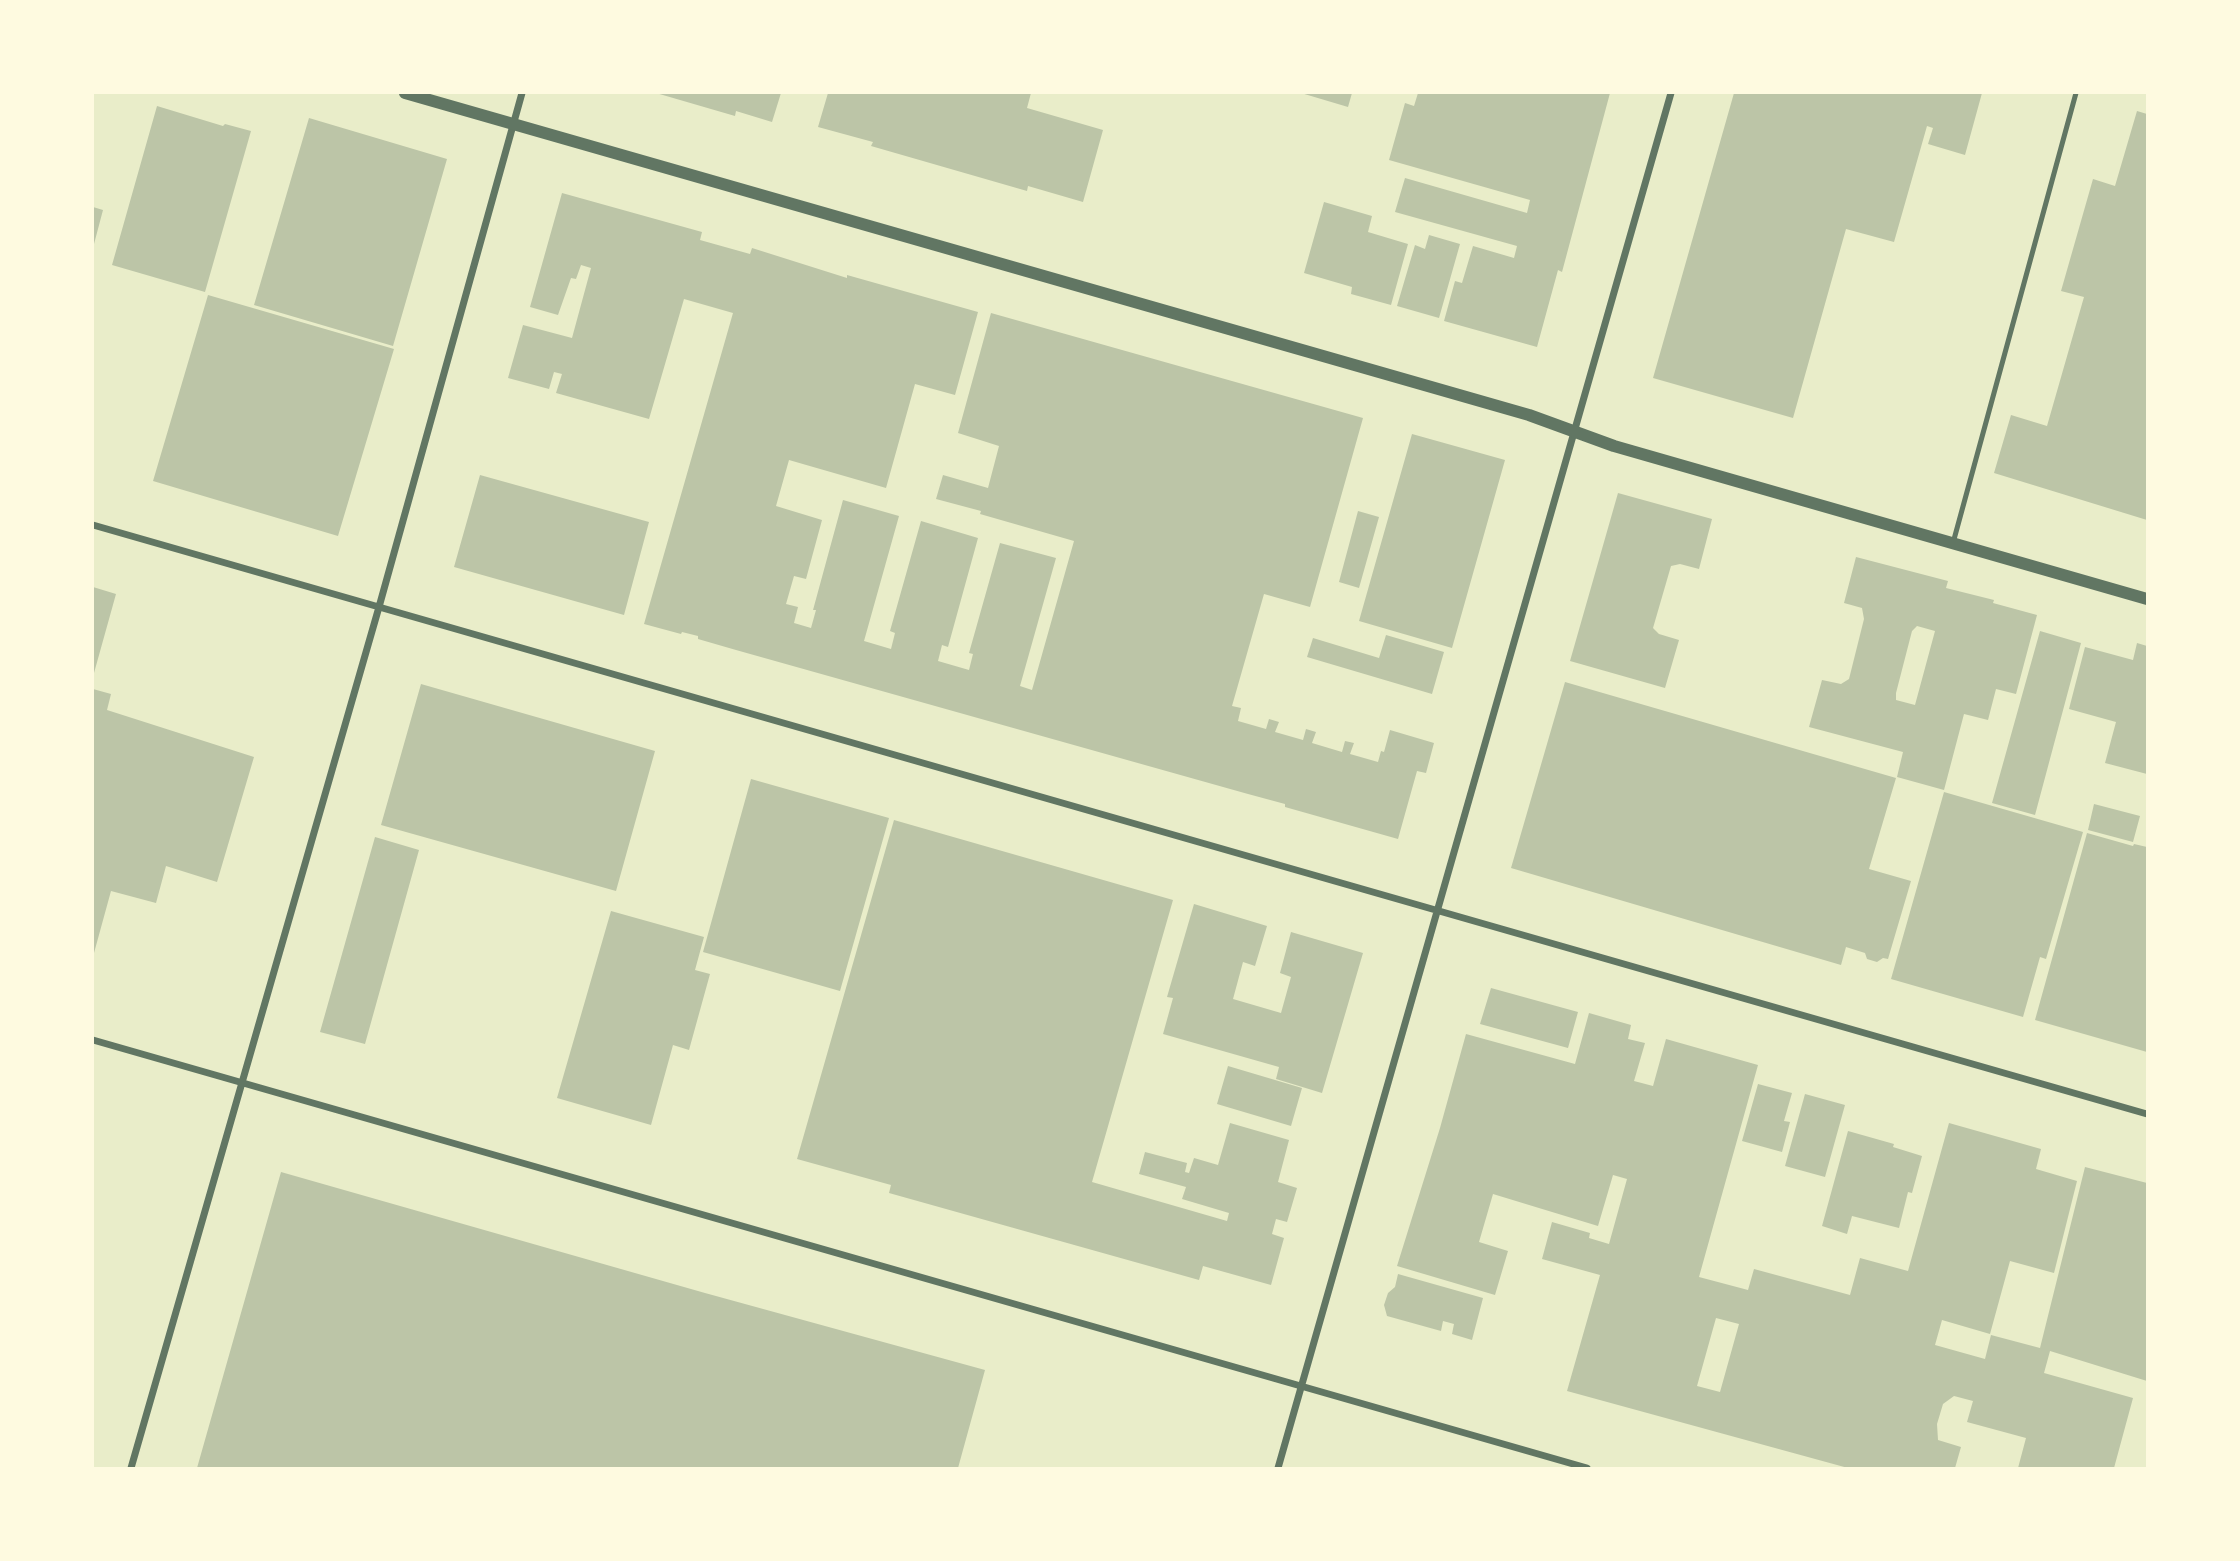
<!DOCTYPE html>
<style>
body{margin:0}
#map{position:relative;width:2240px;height:1561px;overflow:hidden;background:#e9edc9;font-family:Cabin,sans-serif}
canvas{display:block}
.frame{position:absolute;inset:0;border:94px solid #fefae0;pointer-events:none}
</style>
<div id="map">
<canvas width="2240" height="1561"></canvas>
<div class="frame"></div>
</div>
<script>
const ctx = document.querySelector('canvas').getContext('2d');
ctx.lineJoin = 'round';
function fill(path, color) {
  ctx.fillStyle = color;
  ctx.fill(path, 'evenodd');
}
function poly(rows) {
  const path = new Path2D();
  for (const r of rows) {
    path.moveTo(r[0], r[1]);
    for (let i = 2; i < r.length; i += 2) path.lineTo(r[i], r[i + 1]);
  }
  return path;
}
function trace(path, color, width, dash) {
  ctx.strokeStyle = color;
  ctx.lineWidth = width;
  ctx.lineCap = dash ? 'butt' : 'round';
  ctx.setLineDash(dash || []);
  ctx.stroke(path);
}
fill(poly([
 [656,93,781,93,772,122,736,111,735,116],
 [828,93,1031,93,1027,108,1103,130,1083,202,1028,186,1027,191,871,146,873,142,818,127],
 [1301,93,1352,93,1348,107],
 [1418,93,1610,93,1562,272,1558,270,1537,347,1444,321,1455,281,1462,283,1473,246,1514,258,1517,246,1395,212,1405,178,1527,213,1530,200,1389,160,1405,103,1414,106],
 [1734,93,1982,93,1965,155,1928,144,1933,128,1927,126,1894,242,1846,229,1793,418,1653,378],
 [157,106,223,126,225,124,251,131,205,292,112,265],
 [2137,111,2147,114,2147,520,1994,473,2011,415,2047,426,2084,297,2061,291,2093,179,2115,186],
 [309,118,447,159,393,346,254,305],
 [562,193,702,232,700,240,750,254,752,248,847,278,847,275,978,312,955,395,915,384,886,488,789,460,776,506,822,520,806,579,794,576,786,604,798,607,794,623,811,628,816,610,813,610,843,500,899,516,864,641,891,649,895,633,890,631,921,521,978,538,948,647,942,645,938,661,969,670,973,654,969,653,1000,543,1056,558,1020,686,1032,690,1074,541,980,514,981,511,936,499,943,475,988,488,999,446,958,433,991,313,1363,418,1310,607,1264,594,1232,706,1241,708,1238,721,1266,729,1269,719,1279,722,1275,732,1303,740,1306,729,1316,732,1312,743,1342,752,1345,741,1354,743,1350,754,1378,762,1381,751,1384,752,1390,730,1434,743,1426,773,1417,771,1398,839,1285,807,1285,804,1248,794,736,650,698,639,698,636,682,632,681,634,644,624,733,313,684,299,649,419,556,393,562,374,554,372,549,389,508,378,523,325,572,338,591,268,581,265,576,279,571,278,558,315,530,307],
 [1324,202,1372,216,1368,232,1408,244,1391,305,1351,294,1352,287,1304,273],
 [93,207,103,210,94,244,93,244],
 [1429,235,1460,244,1439,318,1397,306,1415,245,1425,249],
 [208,295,394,349,338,536,153,481],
 [1412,434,1505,460,1452,648,1359,621],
 [480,475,649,522,624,615,454,567],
 [1618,493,1712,519,1699,569,1680,564,1671,566,1653,628,1659,634,1679,640,1665,688,1570,661],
 [1358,511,1379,517,1359,588,1339,582],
 [1856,557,1948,581,1946,588,1994,600,1993,603,2037,615,2016,694,1996,689,1988,720,1964,714,1944,790,1897,777,1903,752,1809,727,1822,680,1841,684,1849,679,1864,619,1862,608,1844,603],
 [1917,626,1935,631,1915,705,1896,700,1896,693,1912,631],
 [93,587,116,594,94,673,93,673],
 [2040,631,2081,643,2035,815,1992,803],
 [1386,635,1444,652,1432,694,1307,657,1313,638,1379,658],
 [2137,643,2147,646,2147,774,2105,763,2116,722,2069,709,2085,647,2133,660],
 [1565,682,1896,778,1869,869,1911,881,1888,959,1883,958,1877,962,1867,959,1865,953,1846,947,1841,965,1511,868],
 [421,684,655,751,616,891,381,825],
 [93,689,111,694,107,710,254,757,217,882,166,866,156,903,111,891,94,953],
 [751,779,889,818,840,991,703,952],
 [1944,792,2083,832,2046,959,2040,957,2023,1017,1891,979],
 [2094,804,2140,816,2133,842,2088,830],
 [894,820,1173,900,1092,1182,1227,1221,1229,1213,1182,1199,1186,1187,1139,1174,1145,1152,1187,1163,1185,1172,1189,1173,1194,1158,1218,1165,1230,1123,1289,1140,1278,1182,1297,1188,1287,1222,1276,1219,1272,1234,1284,1238,1271,1285,1203,1266,1199,1280,889,1193,891,1185,797,1159],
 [2087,833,2133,846,2134,844,2147,847,2147,1052,2035,1020],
 [375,837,419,850,365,1044,320,1032],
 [1194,904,1267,926,1255,966,1243,962,1233,999,1281,1013,1291,977,1280,973,1291,932,1363,953,1322,1093,1276,1079,1279,1067,1163,1034,1173,998,1167,997],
 [611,911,704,937,695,970,710,974,689,1050,673,1045,651,1125,557,1098],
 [1491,988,1578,1012,1568,1048,1480,1024],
 [1589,1013,1631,1025,1628,1039,1645,1043,1634,1081,1653,1086,1666,1039,1758,1065,1699,1277,1748,1290,1754,1269,1850,1295,1860,1258,1908,1271,1949,1123,2041,1149,2036,1169,2077,1181,2054,1273,2010,1261,1990,1334,1942,1320,1935,1345,1985,1359,1991,1335,2040,1348,2085,1167,2147,1183,2147,1381,2050,1351,2044,1373,2133,1398,2114,1468,2018,1468,2026,1438,1967,1422,1973,1401,1954,1396,1943,1404,1937,1424,1938,1440,1961,1447,1955,1468,1848,1468,1567,1391,1600,1275,1542,1259,1552,1222,1590,1233,1589,1238,1609,1244,1627,1179,1613,1175,1598,1226,1493,1194,1479,1242,1508,1251,1495,1295,1397,1266,1440,1128,1466,1034,1575,1064],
 [1716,1318,1739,1324,1720,1392,1697,1386],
 [1228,1066,1302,1088,1291,1126,1217,1104],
 [1758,1084,1792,1093,1784,1121,1790,1122,1782,1152,1742,1141],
 [1805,1094,1845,1105,1825,1177,1785,1166],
 [1848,1131,1894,1144,1893,1147,1922,1156,1912,1193,1908,1192,1899,1228,1852,1216,1847,1234,1822,1226],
 [281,1172,705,1293,985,1370,958,1468,197,1468],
 [1398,1274,1483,1298,1472,1340,1452,1334,1454,1324,1443,1321,1441,1331,1387,1316,1384,1305,1388,1293,1395,1287]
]), '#bcc5a7');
trace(poly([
 [1953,543,2076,93]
]), '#617663', 5);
trace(poly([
 [93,525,2147,1114],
 [93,1040,1587,1468],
 [131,1468,379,607,522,93],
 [1278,1468,1671,93]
]), '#617663', 7);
trace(poly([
 [405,93,1529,415,1614,446,2147,599]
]), '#617663', 12);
</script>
